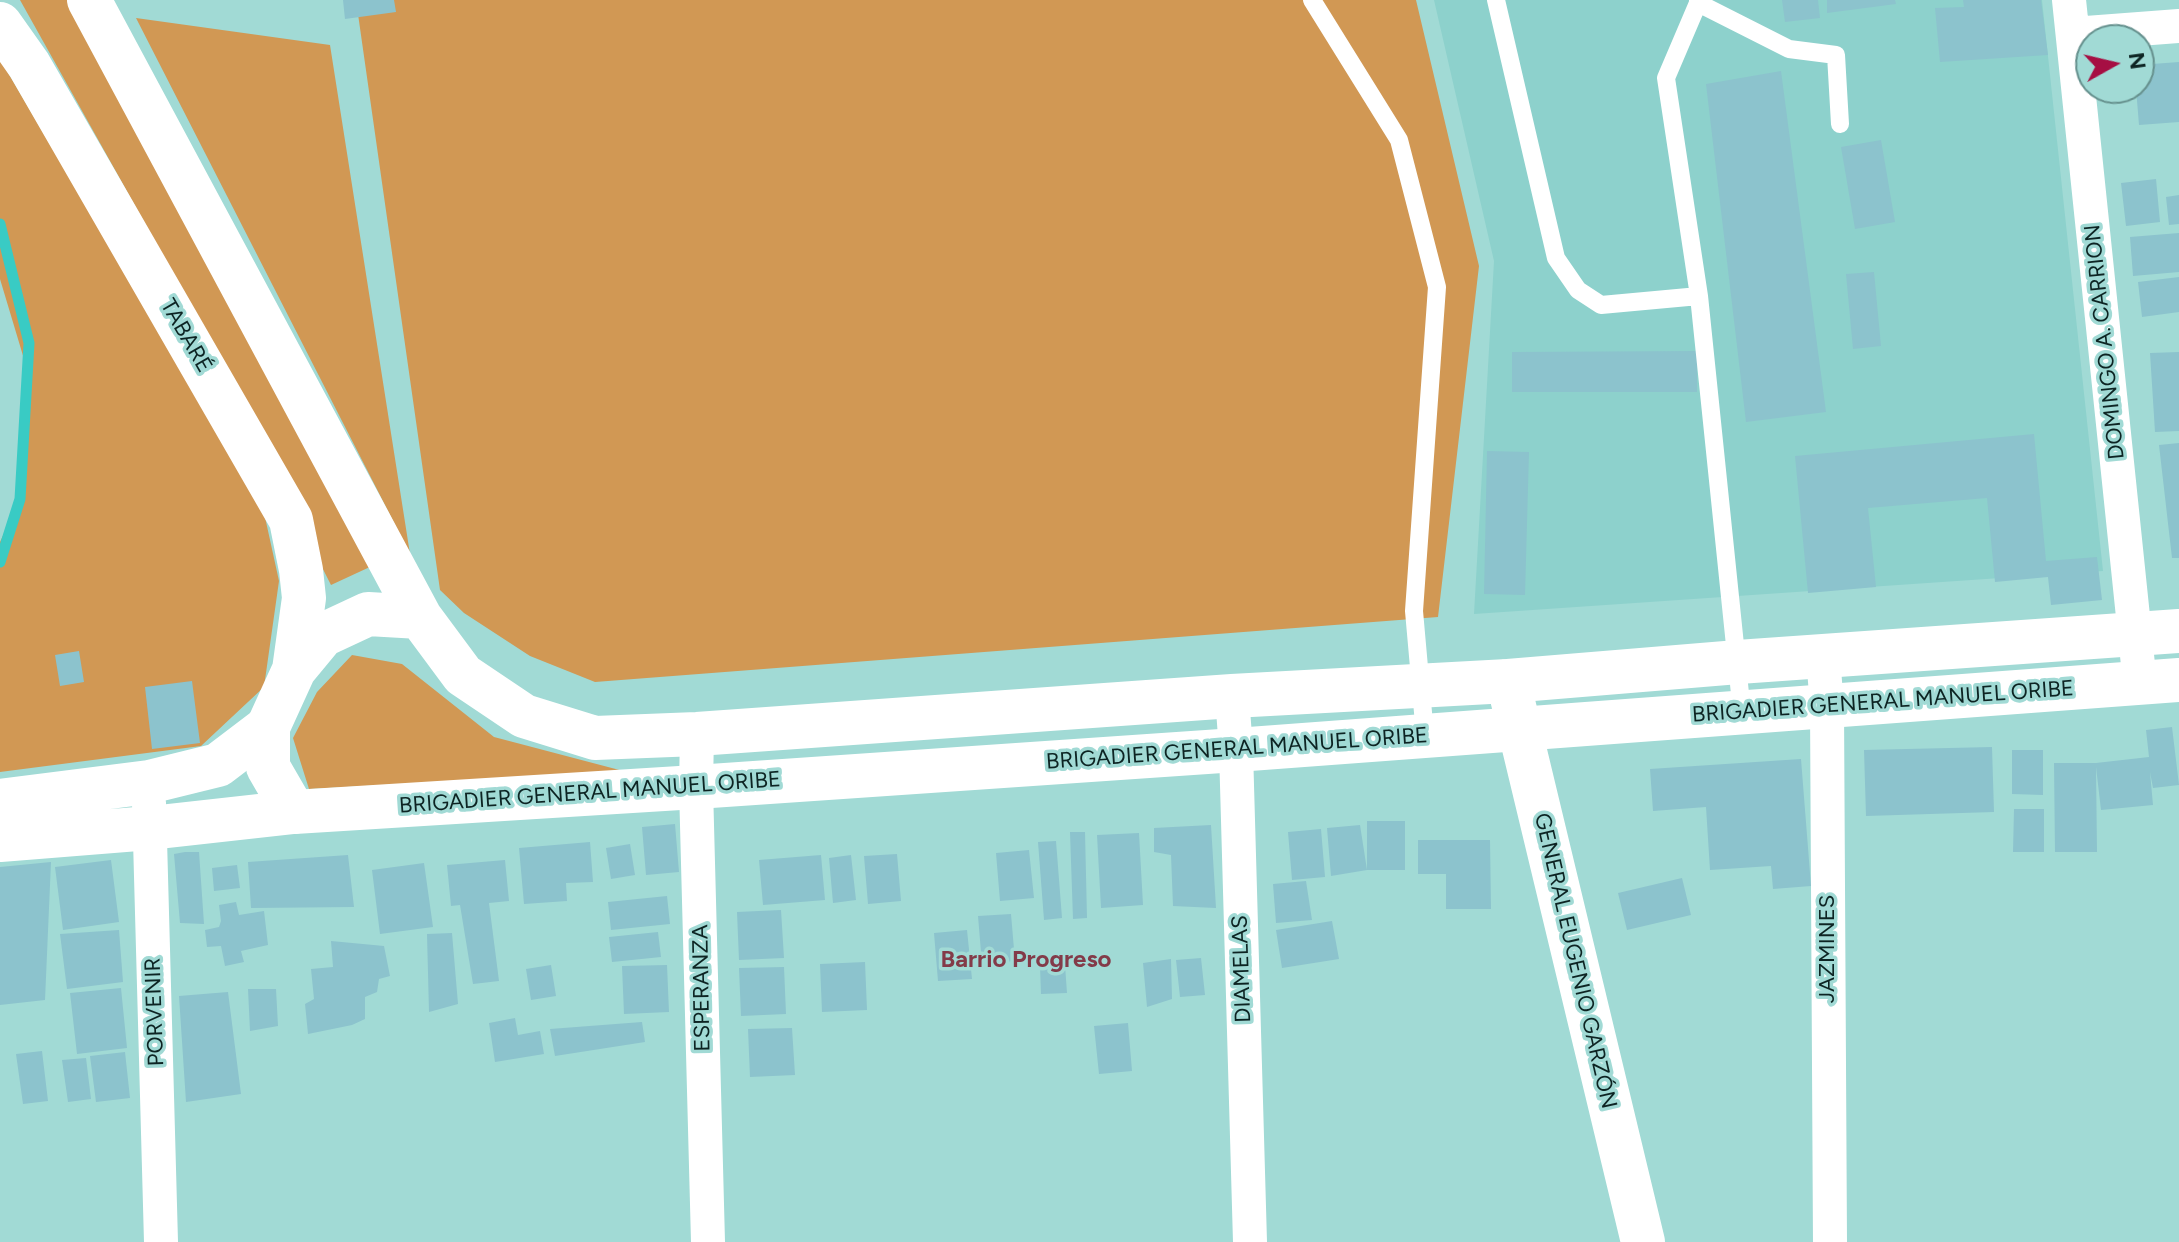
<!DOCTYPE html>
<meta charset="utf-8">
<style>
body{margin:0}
#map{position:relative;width:2179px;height:1242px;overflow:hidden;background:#a1dad5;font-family:Figtree,sans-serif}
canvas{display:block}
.north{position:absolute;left:2075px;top:24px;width:80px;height:80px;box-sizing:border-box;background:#a1dad5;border:2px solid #66918e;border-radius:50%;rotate:82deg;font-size:22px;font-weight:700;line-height:32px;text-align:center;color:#0d2423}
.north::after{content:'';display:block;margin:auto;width:28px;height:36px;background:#a60f43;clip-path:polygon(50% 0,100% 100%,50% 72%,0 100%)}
</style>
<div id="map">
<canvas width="2179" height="1242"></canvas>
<div class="north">N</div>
</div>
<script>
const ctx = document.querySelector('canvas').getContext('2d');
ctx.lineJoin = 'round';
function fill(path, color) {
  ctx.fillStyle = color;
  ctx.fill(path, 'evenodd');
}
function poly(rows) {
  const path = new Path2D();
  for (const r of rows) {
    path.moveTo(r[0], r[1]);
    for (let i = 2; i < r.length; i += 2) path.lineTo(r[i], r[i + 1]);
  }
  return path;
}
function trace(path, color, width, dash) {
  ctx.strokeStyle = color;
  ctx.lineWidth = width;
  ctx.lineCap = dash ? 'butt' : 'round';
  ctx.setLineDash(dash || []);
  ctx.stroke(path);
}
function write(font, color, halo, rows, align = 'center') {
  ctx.font = font + ' Figtree,sans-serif';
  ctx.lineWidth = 7;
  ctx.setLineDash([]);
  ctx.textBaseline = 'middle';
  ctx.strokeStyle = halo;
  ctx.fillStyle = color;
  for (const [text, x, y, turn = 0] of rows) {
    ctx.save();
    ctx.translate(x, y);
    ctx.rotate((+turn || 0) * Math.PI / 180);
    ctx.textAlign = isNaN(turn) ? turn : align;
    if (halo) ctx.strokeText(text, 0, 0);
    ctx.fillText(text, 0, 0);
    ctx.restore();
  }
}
fill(poly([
 [1434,0,2042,0,2103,571,1474,614,1494,261]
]), '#8dd1cc');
fill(poly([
 [20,0,67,0,372,566,331,585,176,279],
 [356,0,1416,0,1479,266,1438,617,595,682,530,656,464,613,440,590],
 [136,18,330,45,410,554],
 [0,59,263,508,279,581,264,687,201,746,0,772,0,542,20,499,27,369,0,279],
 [352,655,402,664,494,737,627,772,309,789,293,738,317,692]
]), '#d19854');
trace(poly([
 [0,224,29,343,20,499,0,562]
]), '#39cbc4', 11);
fill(poly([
 [343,0,394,0,396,12,345,19],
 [1782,0,1818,0,1820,18,1785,22],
 [1827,0,1895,0,1896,4,1827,13],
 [1963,0,2041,0,2048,55,1940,62,1935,8,1964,7],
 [2179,62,2179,122,2139,125,2136,88,2139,88,2139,65],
 [1781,71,1826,412,1746,422,1706,84],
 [1881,140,1895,222,1855,229,1841,147],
 [2156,179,2160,222,2126,226,2121,183],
 [2179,195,2179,224,2169,225,2166,197],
 [2179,233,2179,272,2133,276,2130,237],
 [1874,272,1881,346,1853,349,1846,274],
 [2179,277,2179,312,2142,317,2138,282],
 [1697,351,1697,392,1512,392,1512,352],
 [2179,352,2179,431,2155,432,2150,353],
 [2034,434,2046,561,2097,557,2102,600,2051,605,2048,577,1995,582,1987,498,1868,508,1876,587,1808,593,1795,456],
 [2179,443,2179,558,2172,558,2159,445],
 [1487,451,1529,452,1525,595,1484,594],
 [79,651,84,682,60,686,55,655],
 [192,681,200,743,152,749,145,687],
 [2172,727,2179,785,2153,788,2150,772,2153,805,2101,810,2096,767,2097,852,2055,852,2054,763,2096,763,2149,757,2146,730],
 [1992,747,1994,812,1866,816,1864,750],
 [2012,750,2043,750,2043,795,2012,794],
 [1801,759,1811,886,1773,889,1771,866,1710,870,1706,807,1653,811,1650,769],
 [2014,809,2044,809,2044,852,2013,852],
 [1367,821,1405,821,1405,870,1367,870],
 [675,824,679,872,646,875,642,827],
 [1211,825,1216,908,1173,906,1171,855,1154,852,1154,828],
 [1360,825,1367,870,1331,876,1327,828],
 [1321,829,1325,877,1292,880,1288,832],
 [1070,832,1085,832,1087,918,1073,919],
 [1139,833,1143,905,1101,908,1097,835],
 [1418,840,1490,840,1491,909,1446,909,1446,874,1418,874],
 [1056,841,1062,918,1044,920,1038,842],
 [590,842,593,882,566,883,567,901,524,904,519,848],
 [630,844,635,875,611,879,606,848],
 [1029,850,1034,898,1000,901,996,853],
 [185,852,199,852,204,924,180,923,174,854],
 [897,854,901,901,868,904,864,856],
 [348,855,354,907,251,908,248,862],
 [821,855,825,900,763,905,759,860],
 [851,855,856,900,833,903,829,858],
 [111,860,119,922,63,930,55,867],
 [505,860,509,901,489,903,499,981,473,984,460,905,451,906,447,865],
 [51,862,45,1000,0,1005,0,867],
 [424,863,433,927,380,934,372,870],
 [237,865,240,888,214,891,212,868],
 [1682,878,1691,915,1627,930,1618,893],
 [1306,881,1312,920,1276,923,1273,884],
 [667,896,670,924,611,930,608,902],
 [236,902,239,915,264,911,268,945,241,951,244,962,225,966,221,946,207,947,205,930,219,927,221,921,219,905],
 [781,910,784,958,739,960,737,912],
 [1011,914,1015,961,982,964,978,916],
 [1332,921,1339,959,1282,968,1276,930],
 [119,930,123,982,67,989,60,934],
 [967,930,972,979,938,981,934,933],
 [658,932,661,957,612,962,609,937],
 [452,933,458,1004,429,1012,427,934],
 [331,941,384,946,390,976,379,979,377,992,365,997,365,1019,352,1025,308,1034,305,1004,314,999,311,969,333,967],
 [1201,958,1205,995,1180,997,1176,960],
 [1171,959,1172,999,1147,1007,1143,963],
 [865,962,867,1010,822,1012,820,964],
 [551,965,556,996,531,1000,526,969],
 [667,965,669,1012,624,1014,622,966],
 [1065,965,1067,993,1041,994,1040,966],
 [784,967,786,1014,741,1016,739,968],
 [121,988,127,1048,77,1054,70,993],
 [248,989,276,989,278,1026,250,1031],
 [228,992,241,1094,186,1102,179,996],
 [515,1018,518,1035,540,1031,544,1054,495,1062,489,1023],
 [642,1022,645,1042,555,1056,550,1029],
 [1128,1023,1132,1071,1099,1074,1094,1026],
 [792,1028,795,1075,750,1077,748,1029],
 [42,1051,48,1101,23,1104,16,1054],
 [125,1052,130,1098,96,1102,90,1056],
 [86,1058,91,1099,68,1102,62,1060]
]), '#8cc3cd');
trace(poly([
 [1312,0,1399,140,1437,287,1414,611,1425,735],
 [1496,0,1556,258,1578,290,1601,305,1699,296],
 [1698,0,1698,3,1666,78,1699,296,1742,713],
 [1698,3,1789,49,1836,55,1840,124]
]), '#fff', 18);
trace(poly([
 [2069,0,2140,684],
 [2073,34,2179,26],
 [1823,656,1827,707,1830,1242],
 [1232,696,1236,750,1250,1242],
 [697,734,696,787,708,1242],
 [149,803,161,1242]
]), '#fff', 34);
trace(poly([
 [1508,681,1643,1242],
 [0,801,149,782,218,765,268,727],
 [0,840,150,828,294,812]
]), '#fff', 44);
trace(poly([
 [89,0,420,617,463,675,524,716,595,738,697,734,1232,696,1508,681,1738,662,2179,631],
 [0,24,29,65,291,520,301,570,304,598,294,670],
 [420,617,368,614,323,635,294,670,268,727,268,767,294,812,696,787,1236,750,2179,680]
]), '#fff', 44);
write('22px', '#0d2423', '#a1dad5', [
 ["TABARÉ",186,336,60],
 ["DOMINGO A. CARRION",2105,342,-96],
 ["BRIGADIER GENERAL MANUEL ORIBE",1883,702,-4],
 ["BRIGADIER GENERAL MANUEL ORIBE",1237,749,-4],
 ["BRIGADIER GENERAL MANUEL ORIBE",590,793,-4],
 ["JAZMINES",1828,949,-90],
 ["GENERAL EUGENIO GARZÓN",1575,961,77],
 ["DIAMELAS",1242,969,-92],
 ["ESPERANZA",702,988,-91],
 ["PORVENIR",155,1012,-92]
]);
write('bold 24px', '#833b49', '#a1dad5', [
 ["Barrio Progreso",1026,960]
]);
</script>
